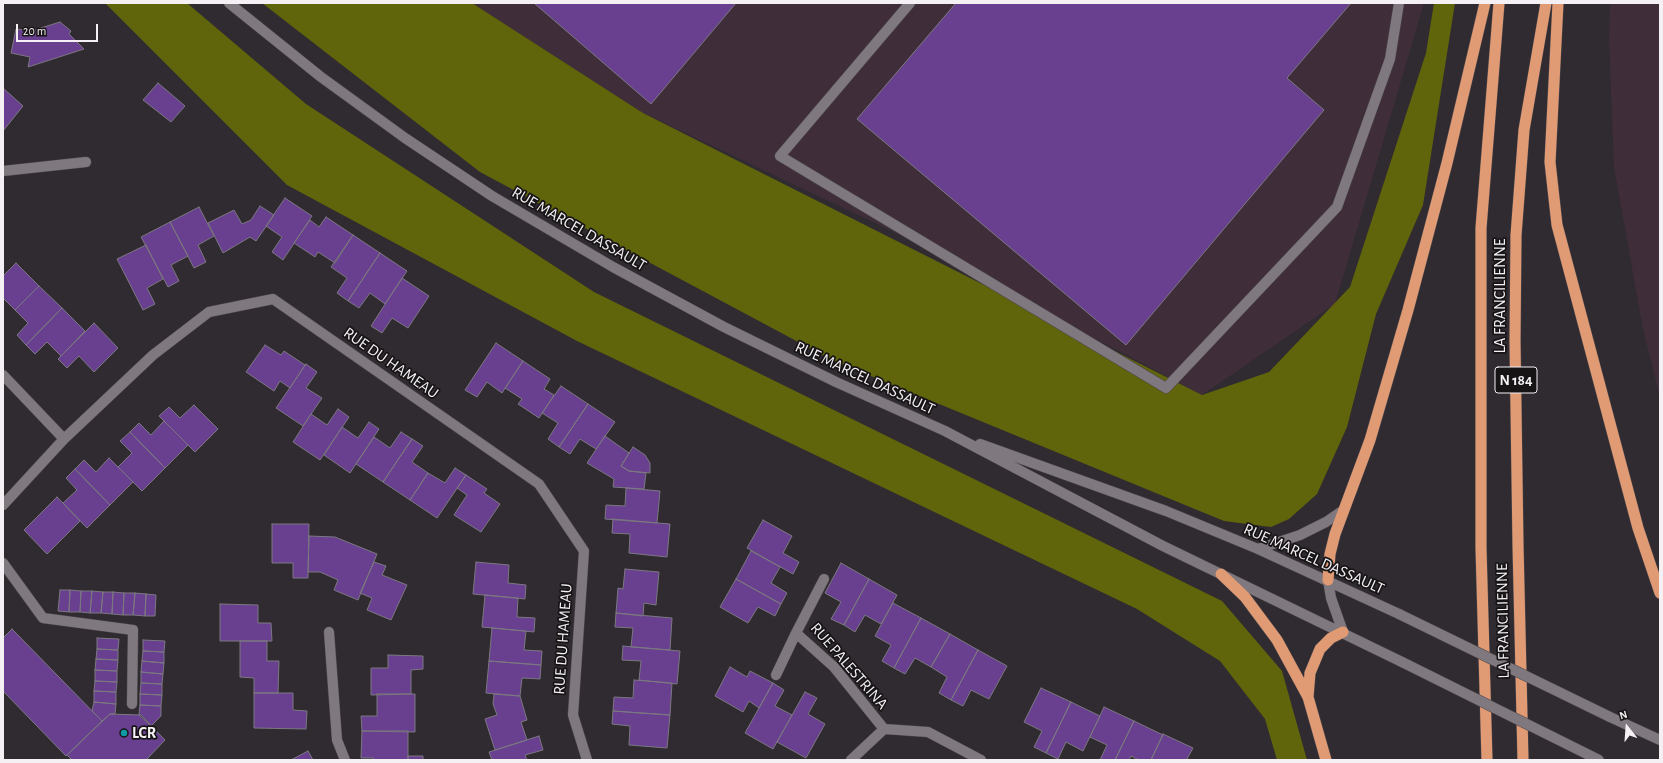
<!DOCTYPE html>
<style>
body{margin:0}
#map{position:relative;width:1663px;height:763px;overflow:hidden;background:#302b30;font-family:"Alegreya Sans",sans-serif}
canvas{display:block}
.frame{position:absolute;inset:0;border:4px solid #f4f0f4;pointer-events:none}
.north{position:absolute;left:1607px;top:707px;width:40px;height:40px;-webkit-text-stroke:3px #171416;paint-order:stroke;rotate:343deg;font-size:11px;font-weight:700;line-height:16px;text-align:center;color:#f4f0f4}
.north::after{content:'';display:block;margin:auto;width:14px;height:18px;background:#f4f0f4;clip-path:polygon(50% 0,100% 100%,50% 72%,0 100%)}
.scale{position:absolute;left:16px;top:24px;width:82px;height:18px;box-sizing:border-box;border:2px solid #f4f0f4;border-top:0;padding-left:5px;font-size:12px;line-height:14px;white-space:nowrap;color:#f4f0f4;-webkit-text-stroke:3px #171416;paint-order:stroke}
</style>
<div id="map">
<canvas width="1663" height="763"></canvas>
<div class="frame"></div>
<div class="north">N</div>
<div class="scale">20 m</div>
</div>
<script>
const ctx = document.querySelector('canvas').getContext('2d');
ctx.lineJoin = 'round';
function fill(path, color) {
  ctx.fillStyle = color;
  ctx.fill(path, 'evenodd');
}
function poly(rows) {
  const path = new Path2D();
  for (const r of rows) {
    path.moveTo(r[0], r[1]);
    for (let i = 2; i < r.length; i += 2) path.lineTo(r[i], r[i + 1]);
  }
  return path;
}
function trace(path, color, width, dash) {
  ctx.strokeStyle = color;
  ctx.lineWidth = width;
  ctx.lineCap = dash ? 'butt' : 'round';
  ctx.setLineDash(dash || []);
  ctx.stroke(path);
}
function write(font, color, halo, rows, align = 'center') {
  ctx.font = font + ' "Alegreya Sans",sans-serif';
  ctx.lineWidth = 3.5;
  ctx.setLineDash([]);
  ctx.textBaseline = 'middle';
  ctx.strokeStyle = halo;
  ctx.fillStyle = color;
  for (const [text, x, y, turn = 0] of rows) {
    ctx.save();
    ctx.translate(x, y);
    ctx.rotate((+turn || 0) * Math.PI / 180);
    ctx.textAlign = isNaN(turn) ? turn : align;
    if (halo) ctx.strokeText(text, 0, 0);
    ctx.fillText(text, 0, 0);
    ctx.restore();
  }
}
fill(poly([
 [472,3,1424,3,1335,304,1202,395,890,230,643,113],
 [1610,3,1660,3,1660,398,1643,329,1614,167,1609,38]
]), '#3f2e39');
fill(poly([
 [105,3,187,3,306,104,594,292,1222,601,1282,671,1307,760,1277,760,1265,719,1220,661,1137,609,577,341,287,185],
 [262,3,472,3,643,113,1202,395,1269,372,1350,287,1426,53,1434,3,1455,3,1423,205,1376,314,1347,427,1317,494,1289,519,1271,527,1224,521,832,360,480,172]
]), '#60640b');
const building = poly([
 [534,3,736,3,651,104,534,3],
 [956,3,1351,3,1287,78,1324,110,1126,345,857,119,956,3],
 [60,22,71,31,69,34,84,49,28,67,30,57,11,53,16,29,31,31,60,22],
 [158,83,185,106,171,122,143,100,158,83],
 [3,88,23,106,3,131,3,88],
 [285,198,312,216,283,260,272,252,282,237,266,226,285,198],
 [260,206,274,215,256,241,250,237,223,253,208,223,234,210,242,224,251,220,260,206],
 [199,207,214,236,198,245,206,262,194,268,170,222,199,207],
 [326,217,353,235,335,263,318,252,315,257,294,243,310,220,319,227,326,217],
 [170,222,188,256,171,265,179,281,168,287,141,237,170,222],
 [353,235,380,253,348,301,337,293,347,278,331,267,353,235],
 [146,245,163,279,147,288,155,304,143,310,117,259,146,245],
 [380,253,407,271,385,304,370,293,359,308,348,301,380,253],
 [16,263,39,286,15,310,3,298,3,276,16,263],
 [402,278,429,296,408,328,392,318,382,333,371,326,402,278],
 [39,286,62,308,26,345,17,335,28,323,15,310,39,286],
 [62,308,85,331,61,356,47,342,35,354,26,345,62,308],
 [94,323,118,348,94,372,79,356,67,368,58,359,94,323],
 [496,343,523,361,502,393,487,382,477,397,465,390,496,343],
 [265,345,281,355,284,351,305,365,290,388,280,381,274,391,246,372,265,345],
 [523,361,550,379,544,389,554,395,539,418,518,404,522,399,505,388,523,361],
 [306,364,317,372,306,388,322,398,303,426,276,408,306,364],
 [561,386,588,404,559,447,548,439,558,423,542,413,561,386],
 [588,404,615,422,596,449,580,439,570,454,559,447,588,404],
 [194,405,218,429,195,452,159,416,169,407,180,418,194,405],
 [338,409,349,417,320,460,293,442,311,414,327,425,338,409],
 [164,421,188,445,165,468,130,432,139,423,151,435,164,421],
 [369,422,379,429,350,473,324,455,342,427,358,438,369,422],
 [130,432,165,468,142,491,118,467,132,453,120,441,130,432],
 [401,432,412,439,383,482,356,464,374,437,390,448,401,432],
 [605,436,629,453,621,466,629,471,646,473,644,489,613,487,614,479,587,463,605,436],
 [412,439,423,446,412,462,428,473,410,500,383,482,412,439],
 [633,447,645,455,650,463,650,473,629,471,621,466,633,447],
 [109,458,133,482,110,505,75,469,84,460,96,472,109,458],
 [455,468,466,475,437,518,410,500,428,473,445,483,455,468],
 [75,469,110,505,87,528,63,503,77,490,66,478,75,469],
 [466,475,487,489,484,493,500,504,481,532,454,515,467,495,457,488,466,475],
 [626,488,660,491,657,523,605,519,606,505,625,506,626,488],
 [57,497,80,521,47,554,24,530,57,497],
 [613,519,670,524,667,557,629,553,630,534,612,533,613,519],
 [763,520,792,536,783,553,799,562,793,574,747,548,763,520],
 [272,524,309,524,308,578,293,578,293,563,272,563,272,524],
 [309,536,335,537,377,554,358,600,334,590,338,580,320,572,308,572,309,536],
 [751,551,780,567,771,583,787,593,781,604,736,579,751,551],
 [374,562,386,566,382,575,407,585,391,620,367,610,372,598,360,593,374,562],
 [476,562,509,565,508,583,526,585,525,599,473,594,476,562],
 [841,563,869,579,844,625,831,619,841,602,825,593,841,563],
 [625,569,659,572,656,605,644,603,643,616,616,613,618,588,623,589,625,569],
 [736,579,781,604,775,616,758,607,748,623,720,607,736,579],
 [869,579,897,595,881,624,865,615,855,632,844,625,869,579],
 [60,590,70,590,69,612,58,611,60,590],
 [70,590,81,591,80,612,69,612,70,590],
 [81,591,92,591,90,613,80,612,81,591],
 [92,591,103,592,101,613,90,613,92,591],
 [103,592,113,592,112,614,101,613,103,592],
 [113,592,124,593,123,615,112,614,113,592],
 [124,593,135,593,133,615,123,615,124,593],
 [135,593,146,594,145,616,133,615,135,593],
 [146,594,156,595,155,616,145,616,146,594],
 [485,595,518,598,517,617,535,618,534,632,482,627,485,595],
 [893,603,921,618,894,668,882,661,891,645,875,636,893,603],
 [220,604,258,605,258,623,271,623,272,641,220,641,220,604],
 [616,613,672,618,670,650,631,647,633,628,615,627,616,613],
 [921,618,950,634,931,667,915,658,905,674,894,668,921,618],
 [492,628,526,631,524,650,542,651,541,665,489,661,492,628],
 [12,629,102,721,66,756,3,691,3,638,12,629],
 [950,634,978,650,951,700,939,693,947,677,931,667,950,634],
 [97,638,119,639,118,650,97,649,97,638],
 [143,640,165,641,164,652,143,651,143,640],
 [240,641,267,641,267,661,279,661,278,693,254,693,254,678,240,677,240,641],
 [623,646,680,651,677,684,639,680,641,661,622,660,623,646],
 [97,649,118,650,118,660,96,659,97,649],
 [978,650,1007,666,989,699,971,690,963,706,951,700,978,650],
 [143,651,164,652,164,663,142,661,143,651],
 [388,655,423,656,423,669,411,670,411,694,371,695,371,668,388,668,388,655],
 [96,659,118,660,117,671,95,670,96,659],
 [142,661,164,663,163,674,141,672,142,661],
 [489,661,541,665,540,679,522,678,520,696,486,693,489,661],
 [730,667,747,677,750,671,773,683,759,708,749,701,743,712,715,696,730,667],
 [95,670,117,671,117,682,95,681,95,670],
 [141,672,163,674,162,684,141,683,141,672],
 [634,680,672,683,670,715,613,711,614,697,633,698,634,680],
 [95,681,117,682,116,692,94,691,95,681],
 [141,683,162,684,162,695,140,694,141,683],
 [773,683,784,690,775,706,792,715,773,749,745,733,773,683],
 [1041,688,1071,702,1046,753,1034,747,1042,731,1024,722,1041,688],
 [94,691,116,692,116,704,94,702,94,691],
 [805,692,817,698,808,714,825,724,806,758,777,742,805,692],
 [254,693,293,693,293,710,307,711,306,729,254,728,254,693],
 [140,694,162,695,161,706,140,705,140,694],
 [377,694,415,694,415,732,362,731,361,716,377,716,377,694],
 [494,694,520,696,527,720,521,722,527,740,495,750,485,719,497,715,493,704,494,694],
 [94,702,116,704,115,714,110,714,102,721,92,711,94,702],
 [1071,702,1100,716,1083,751,1066,742,1058,759,1046,753,1071,702],
 [140,705,161,706,161,716,151,726,139,715,140,705],
 [1104,707,1134,721,1115,760,1100,760,1107,745,1090,737,1104,707],
 [613,711,670,715,667,748,629,745,630,726,612,724,613,711],
 [110,714,141,715,165,740,146,760,72,760,67,755,110,714],
 [1134,721,1163,735,1151,760,1139,760,1131,756,1129,760,1115,760,1134,721],
 [362,731,408,731,408,760,373,760,373,758,361,758,362,731],
 [1163,734,1193,748,1187,759,1189,760,1151,760,1163,734],
 [539,736,543,750,525,755,527,760,492,760,489,752,539,736],
 [308,751,313,760,291,760,308,751],
 [408,756,423,756,423,760,408,760,408,756]
]);
fill(building, '#68408f');
trace(building, '#7c7881', 1);
const service = poly([
 [910,3,780,156,1166,388,1337,207,1390,59,1399,3]
]);
const minor = poly([
 [3,171,86,162],
 [3,375,64,439],
 [3,505,64,439,153,355,209,312,273,299,539,484,584,551,573,715,587,760],
 [3,563,43,618,133,630,132,704],
 [824,579,796,633,834,667,884,729],
 [329,632,337,740,345,760],
 [776,675,796,633],
 [851,760,884,729,928,732,981,760]
]);
const tertiary = poly([
 [229,3,321,77,405,138,492,196,613,267,724,327,836,382,945,431,1163,546,1402,662],
 [980,444,1166,511,1258,549,1399,614],
 [1258,549,1300,535,1326,522,1342,511],
 [1328,580,1331,598,1343,632],
 [1610,717,1660,740]
]);
const trunk = poly([
 [1558,3,1550,162,1557,225,1638,528,1660,593],
 [1221,574,1245,597,1277,640,1308,697,1326,760],
 [1328,580,1330,554,1335,534,1370,440,1408,310,1447,163,1485,3],
 [1308,697,1310,673,1320,649,1331,638,1343,632],
 [1487,760,1481,548,1481,228,1499,3],
 [1523,760,1518,545,1515,341,1516,235,1524,130,1546,3]
]);
trace(service, '#4d484d', 11);
trace(minor, '#4d484d', 11);
trace(tertiary, '#4d484d', 11);
trace(trunk, '#4d484d', 12);
trace(service, '#7f787e', 10);
trace(minor, '#7f787e', 10);
trace(tertiary, '#7f787e', 10);
trace(trunk, '#e09a74', 11);
const tertiaryBridge = poly([
 [1399,614,1610,717],
 [1402,662,1599,760]
]);
trace(tertiaryBridge, '#4d484d', 11, []);
trace(tertiaryBridge, '#7f787e', 10);
for (const [x, y, r, color] of [
 [124,733,4,"#0f9aa8"]
]) {
  const dot = new Path2D();
  dot.arc(x, y, r, 0, 2 * Math.PI);
  ctx.fillStyle = color;
  ctx.fill(dot);
  trace(dot, '#171416', 1.5);
}
for (const [x, y, w] of [
 [1516,380,42]
]) {
  const box = new Path2D();
  box.roundRect(x - w / 2, y - 13, w, 26, 3);
  ctx.fillStyle = '#171416';
  ctx.fill(box);
  trace(box, '#f4f0f4', 1);
}
write('bold 15px', '#f4f0f4', null, [
 ["N 184",1516,380]
]);
write('16px', '#f4f0f4', '#171416', [
 ["RUE MARCEL DASSAULT",579,229,30],
 ["LA FRANCILIENNE",1500,296,-90],
 ["RUE DU HAMEAU",391,363,35],
 ["RUE MARCEL DASSAULT",865,378,25],
 ["RUE MARCEL DASSAULT",1314,559,24],
 ["LA FRANCILIENNE",1503,621,-91],
 ["RUE DU HAMEAU",563,639,-86],
 ["RUE PALESTRINA",849,666,49]
]);
write('bold 16px', '#f4f0f4', '#171416', [
 ["LCR",132,733]
], 'left');
</script>
